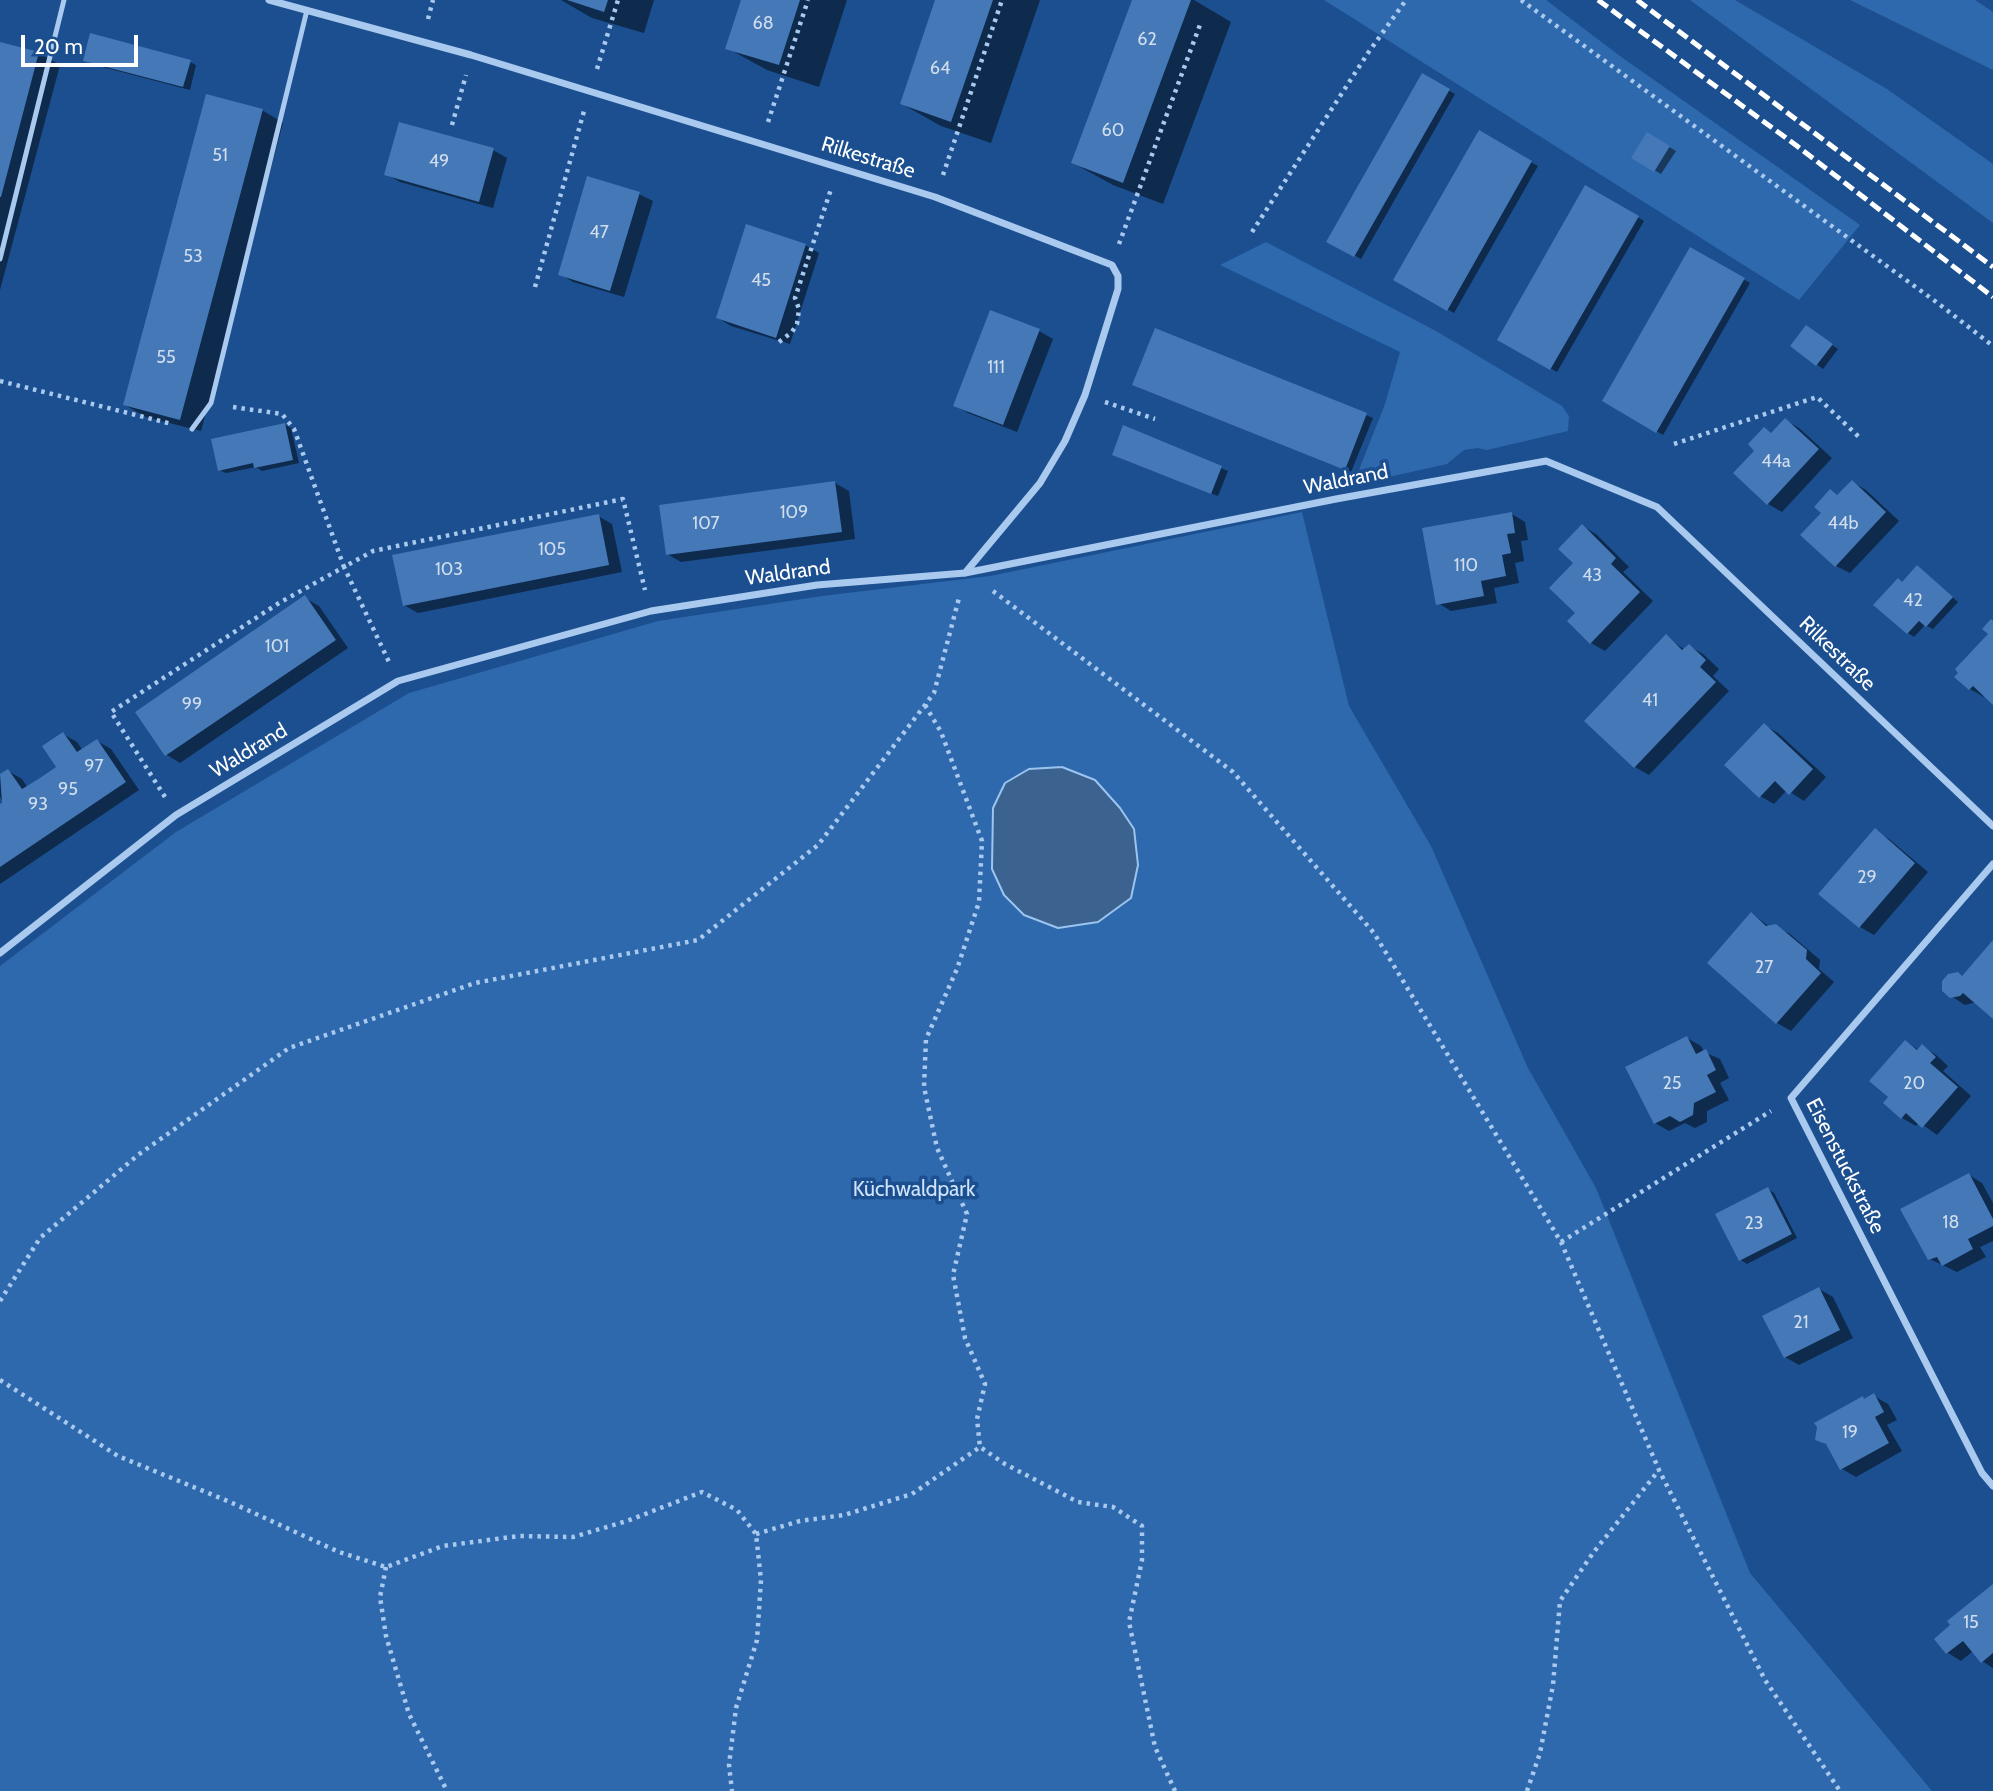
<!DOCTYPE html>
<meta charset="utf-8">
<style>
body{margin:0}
#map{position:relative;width:1993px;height:1791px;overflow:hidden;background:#1b4f8f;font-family:Cabin,sans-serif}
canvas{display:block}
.scale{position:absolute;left:21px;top:35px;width:117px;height:32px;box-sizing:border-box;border:4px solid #fff;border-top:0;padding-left:9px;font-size:21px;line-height:24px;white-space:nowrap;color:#fff;-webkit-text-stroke:5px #1b4f8f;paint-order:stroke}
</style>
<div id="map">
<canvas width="1993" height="1791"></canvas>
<div class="scale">20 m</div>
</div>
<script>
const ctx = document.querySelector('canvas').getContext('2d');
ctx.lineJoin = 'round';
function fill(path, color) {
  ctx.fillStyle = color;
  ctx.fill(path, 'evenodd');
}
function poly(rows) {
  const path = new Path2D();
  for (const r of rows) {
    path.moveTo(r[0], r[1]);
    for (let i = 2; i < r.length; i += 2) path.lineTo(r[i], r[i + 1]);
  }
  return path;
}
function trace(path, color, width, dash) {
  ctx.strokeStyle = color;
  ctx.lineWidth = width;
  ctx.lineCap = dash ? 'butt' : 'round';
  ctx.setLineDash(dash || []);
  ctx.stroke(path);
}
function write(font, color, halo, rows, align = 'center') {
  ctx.font = font + ' Cabin,sans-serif';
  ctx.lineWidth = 7;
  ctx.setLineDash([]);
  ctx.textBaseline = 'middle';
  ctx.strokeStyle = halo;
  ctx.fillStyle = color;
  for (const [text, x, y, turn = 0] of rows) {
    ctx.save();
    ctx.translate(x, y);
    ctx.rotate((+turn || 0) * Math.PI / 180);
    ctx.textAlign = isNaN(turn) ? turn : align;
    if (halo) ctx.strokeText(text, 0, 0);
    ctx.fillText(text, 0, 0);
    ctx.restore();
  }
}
fill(poly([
 [1324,0,1546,0,1620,56,1860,225,1799,300],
 [1690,0,1735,0,1887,89,1993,164,1993,223],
 [1850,0,1975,0,1993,12,1993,70],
 [1266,242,1436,331,1562,406,1569,416,1568,431,1487,450,1478,448,1464,450,1447,464,1353,485,1385,404,1400,352,1220,265],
 [1302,512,1349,706,1431,846,1528,1068,1596,1188,1750,1573,1932,1791,0,1791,0,966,176,832,409,693,658,621,822,596,990,576]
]), '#2e69ad');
const water = poly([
 [1062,767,1095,780,1120,808,1134,829,1138,865,1131,898,1098,922,1058,928,1024,915,1004,895,992,869,993,808,1005,783,1029,769,1062,767]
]);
fill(water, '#3c6290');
trace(water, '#9cc4f0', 2);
fill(poly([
 [561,0,654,0,644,33,592,18],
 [743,0,847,0,819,87,767,70,727,48],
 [937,0,1040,0,991,143,941,126,902,104],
 [1134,0,1194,0,1231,22,1163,204,1113,185,1073,163],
 [0,43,39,53,60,65,0,290],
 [85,60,190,62,196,65,190,90,91,64],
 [1423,76,1455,94,1361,259,1329,241],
 [262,110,283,123,201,431,146,417,125,405],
 [1479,133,1538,166,1454,313,1395,279],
 [1648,135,1676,151,1661,174,1633,157],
 [493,150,507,158,493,208,400,182,386,174],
 [1586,188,1644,221,1557,372,1499,339],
 [639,194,653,201,624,297,573,282,560,274],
 [805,245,819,253,790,344,731,326,718,318],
 [1691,249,1750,283,1663,435,1604,401],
 [991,312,1039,331,1053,339,1017,432,968,413,955,405],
 [1156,330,1373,418,1351,472,1140,388],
 [1812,331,1838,349,1823,369,1792,346],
 [1785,420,1799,428,1832,458,1782,512,1768,504,1736,473],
 [285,425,291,428,299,463,262,471,256,467,226,473,219,470],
 [1124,428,1228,471,1218,496,1120,458],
 [1852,482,1866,490,1899,521,1850,573,1836,566,1839,496],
 [835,483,849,491,855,539,681,562,667,554],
 [1512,514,1525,522,1528,540,1521,541,1524,561,1515,563,1519,583,1494,588,1497,603,1451,611,1438,603],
 [598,516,612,524,622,572,418,613,404,605],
 [1582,526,1596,534,1629,567,1623,572,1653,601,1605,651,1591,643,1569,621,1577,613],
 [1923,571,1958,602,1933,629,1925,625,1914,637,1908,633,1903,583],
 [305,598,319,606,348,648,180,763,167,755,137,712],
 [1993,622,1993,702,1985,695,1984,697,1970,689,1961,673,1990,634],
 [1666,637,1685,650,1689,646,1703,654,1719,669,1713,676,1729,691,1649,775,1635,767],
 [1764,725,1778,733,1826,777,1804,801,1787,790,1774,804,1760,796],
 [63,734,77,742,83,751,97,741,111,749,139,790,0,884,0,806,4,804,0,797,0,776,8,771,22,779,28,788,58,767],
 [1875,831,1889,839,1928,872,1874,935,1860,927,1821,894],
 [1752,914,1770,927,1775,926,1790,934,1820,960,1819,969,1834,982,1791,1031,1777,1023,1709,963],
 [1993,942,1993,1017,1976,1002,1965,1005,1951,996,1963,977],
 [1687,1038,1701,1046,1704,1052,1720,1059,1729,1078,1720,1083,1729,1100,1707,1111,1707,1122,1695,1128,1685,1123,1669,1131,1655,1123],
 [1906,1042,1919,1050,1923,1047,1936,1055,1948,1066,1943,1071,1971,1096,1937,1135,1919,1122,1916,1126,1902,1118,1891,1097],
 [1969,1175,1982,1183,1993,1203,1993,1241,1980,1247,1986,1257,1957,1272,1930,1259],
 [1768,1189,1774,1193,1797,1238,1747,1264,1741,1260],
 [1819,1289,1833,1297,1853,1338,1799,1365,1785,1357],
 [1874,1396,1888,1404,1897,1420,1887,1425,1902,1451,1856,1477,1842,1469,1829,1446,1817,1439,1818,1427,1863,1398,1866,1400],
 [1993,1587,1993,1668,1982,1661,1973,1651,1961,1661,1948,1653,1936,1639]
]), '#0007');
fill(poly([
 [567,0,608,0,604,12],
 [741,0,800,0,779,65,725,49],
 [935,0,993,0,951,122,900,104],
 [1132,0,1191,0,1123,183,1071,163],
 [90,33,191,60,183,87,83,61],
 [0,42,39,52,1,197,0,197],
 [1422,73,1450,89,1354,257,1326,242],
 [206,94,263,109,180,420,123,405],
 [399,122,494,148,479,202,384,175],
 [1479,130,1532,161,1447,311,1393,280],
 [1647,132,1670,146,1654,172,1631,158],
 [587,176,640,192,610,291,558,275],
 [1585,185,1639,216,1550,370,1497,340],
 [746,224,806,244,776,338,716,318],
 [1690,247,1745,278,1656,433,1602,401],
 [990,310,1040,329,1003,425,953,406],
 [1806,325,1833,344,1816,366,1790,346],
 [1155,328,1367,413,1345,470,1132,385],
 [1785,418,1819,449,1767,505,1733,473,1754,451,1748,444,1764,427,1771,433],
 [285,423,293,460,254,468,253,463,218,471,211,439],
 [1123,425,1222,466,1211,494,1112,455],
 [1852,480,1886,512,1835,567,1800,535,1821,513,1814,507,1830,489,1837,495],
 [835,481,842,532,666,555,659,505],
 [1512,512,1515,533,1507,534,1511,553,1502,555,1506,576,1481,581,1484,596,1436,605,1422,528],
 [599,514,609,565,403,606,392,555],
 [1582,524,1616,558,1611,564,1640,592,1590,644,1567,621,1575,613,1549,588,1573,563,1558,549],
 [1917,565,1953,597,1926,627,1919,621,1907,634,1873,605,1898,578,1902,582],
 [305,595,336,640,165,756,135,712],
 [1991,619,1993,621,1993,705,1973,686,1969,690,1954,677,1958,673,1955,669,1988,634,1982,629],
 [1666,634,1682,650,1689,644,1706,660,1700,667,1716,682,1634,768,1584,721],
 [1764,723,1813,769,1789,795,1775,781,1759,798,1724,765],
 [63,732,77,752,97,739,126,782,0,867,0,804,2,803,0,774,8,769,22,789,40,778,56,767,42,746],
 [1875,828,1915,863,1859,928,1818,894],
 [1751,912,1766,926,1776,924,1807,950,1806,959,1821,973,1776,1024,1707,963],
 [1993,940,1993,1019,1963,993,1960,996,1950,998,1942,991,1942,981,1948,974,1958,972,1962,976],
 [1687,1036,1696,1054,1706,1049,1716,1070,1707,1075,1716,1092,1694,1103,1693,1115,1680,1122,1670,1116,1654,1124,1625,1067],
 [1905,1040,1917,1050,1922,1044,1936,1057,1930,1063,1958,1087,1922,1128,1906,1113,1901,1119,1883,1103,1888,1097,1869,1081],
 [1969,1173,1993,1219,1993,1226,1968,1239,1973,1249,1942,1266,1937,1257,1928,1260,1900,1209],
 [1768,1187,1792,1234,1739,1261,1715,1214],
 [1819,1287,1840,1330,1784,1358,1762,1316],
 [1874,1393,1884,1412,1875,1417,1889,1443,1840,1470,1826,1444,1815,1440,1817,1427,1814,1423,1863,1396,1864,1399],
 [1993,1584,1993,1653,1981,1663,1963,1641,1946,1654,1934,1639,1950,1625,1947,1621]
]), '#4478b7');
trace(poly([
 [1521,0,1939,304,1993,346],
 [428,19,433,0],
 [597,69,618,0],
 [768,122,808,0],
 [452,125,466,75],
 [943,175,1002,0],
 [1252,232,1368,53,1406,0],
 [1119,244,1201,22],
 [535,287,584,111],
 [779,342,792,332,797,324,799,309,795,298,831,189],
 [0,381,172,424],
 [1105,402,1155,419],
 [233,407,282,414,294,429,344,567,373,551,623,499,645,590],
 [1674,444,1817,397,1859,437],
 [993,591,1233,772,1374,933,1561,1242,1659,1470,1765,1680,1840,1791],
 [925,705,941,732,982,841,979,902,957,969,926,1039,924,1087,937,1148,967,1214,953,1275,965,1338,985,1384,977,1419,980,1447,1005,1464,1078,1502,1113,1507,1142,1526,1142,1560,1129,1622,1155,1747,1175,1791],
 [165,797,111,712,279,603,344,567,389,662],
 [1561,1242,1771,1111],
 [0,1301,40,1238,138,1155,289,1048,475,983,698,940,818,845,925,705,934,693,959,598],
 [0,1380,118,1456,230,1502,339,1552,386,1567,443,1546,519,1536,573,1537,627,1521,702,1492,737,1510,756,1534,761,1580,757,1640,736,1708,729,1765,732,1791],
 [756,1534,800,1521,844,1515,912,1494,980,1447],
 [386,1567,380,1597,386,1636,409,1714,447,1791],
 [1527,1791,1540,1753,1553,1685,1560,1601,1593,1553,1659,1470]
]), '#a9c9ee', 4.5, [3.5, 5]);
trace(poly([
 [0,259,64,0],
 [192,429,211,403,307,10]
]), '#a9c9ee', 5);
trace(poly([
 [269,0,471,55,935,197,1112,265,1118,276,1118,289,1085,395,1065,441,1040,483,965,573],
 [1993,864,1791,1098,1982,1473,1993,1486],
 [0,953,176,815,398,681,651,611,817,585,965,573,1336,499,1546,461,1657,507,1993,826]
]), '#a9c9ee', 7);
trace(poly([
 [1598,0,1797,146,1993,297],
 [1637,0,1993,267]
]), '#fff', 5, [12, 5]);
write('18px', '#d0dded', null, [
 ["68",763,24],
 ["62",1147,40],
 ["64",940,69],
 ["60",1113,131],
 ["51",220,156],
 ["49",439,162],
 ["47",599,233],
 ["53",193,257],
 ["45",761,281],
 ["55",166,358],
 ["111",996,368],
 ["44a",1776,462],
 ["109",794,513],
 ["107",706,524],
 ["44b",1843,524],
 ["105",552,550],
 ["110",1466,566],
 ["103",449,570],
 ["43",1592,576],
 ["42",1913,601],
 ["101",277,647],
 ["41",1650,701],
 ["99",192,705],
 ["97",94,767],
 ["95",68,790],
 ["93",38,805],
 ["29",1867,878],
 ["27",1764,968],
 ["25",1672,1084],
 ["20",1914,1084],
 ["18",1951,1223],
 ["23",1754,1224],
 ["21",1801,1323],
 ["19",1850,1433],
 ["15",1971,1623]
]);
write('21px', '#fff', '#1b4f8f', [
 ["Rilkestraße",868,158,17],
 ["Waldrand",1346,480,-11],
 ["Waldrand",788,573,-8],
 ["Rilkestraße",1837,654,44],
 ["Waldrand",249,751,-31],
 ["Eisenstuckstraße",1845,1166,63]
]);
write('21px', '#cfe3fa', '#1b4f8f', [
 ["Küchwaldpark",914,1190]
]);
</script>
